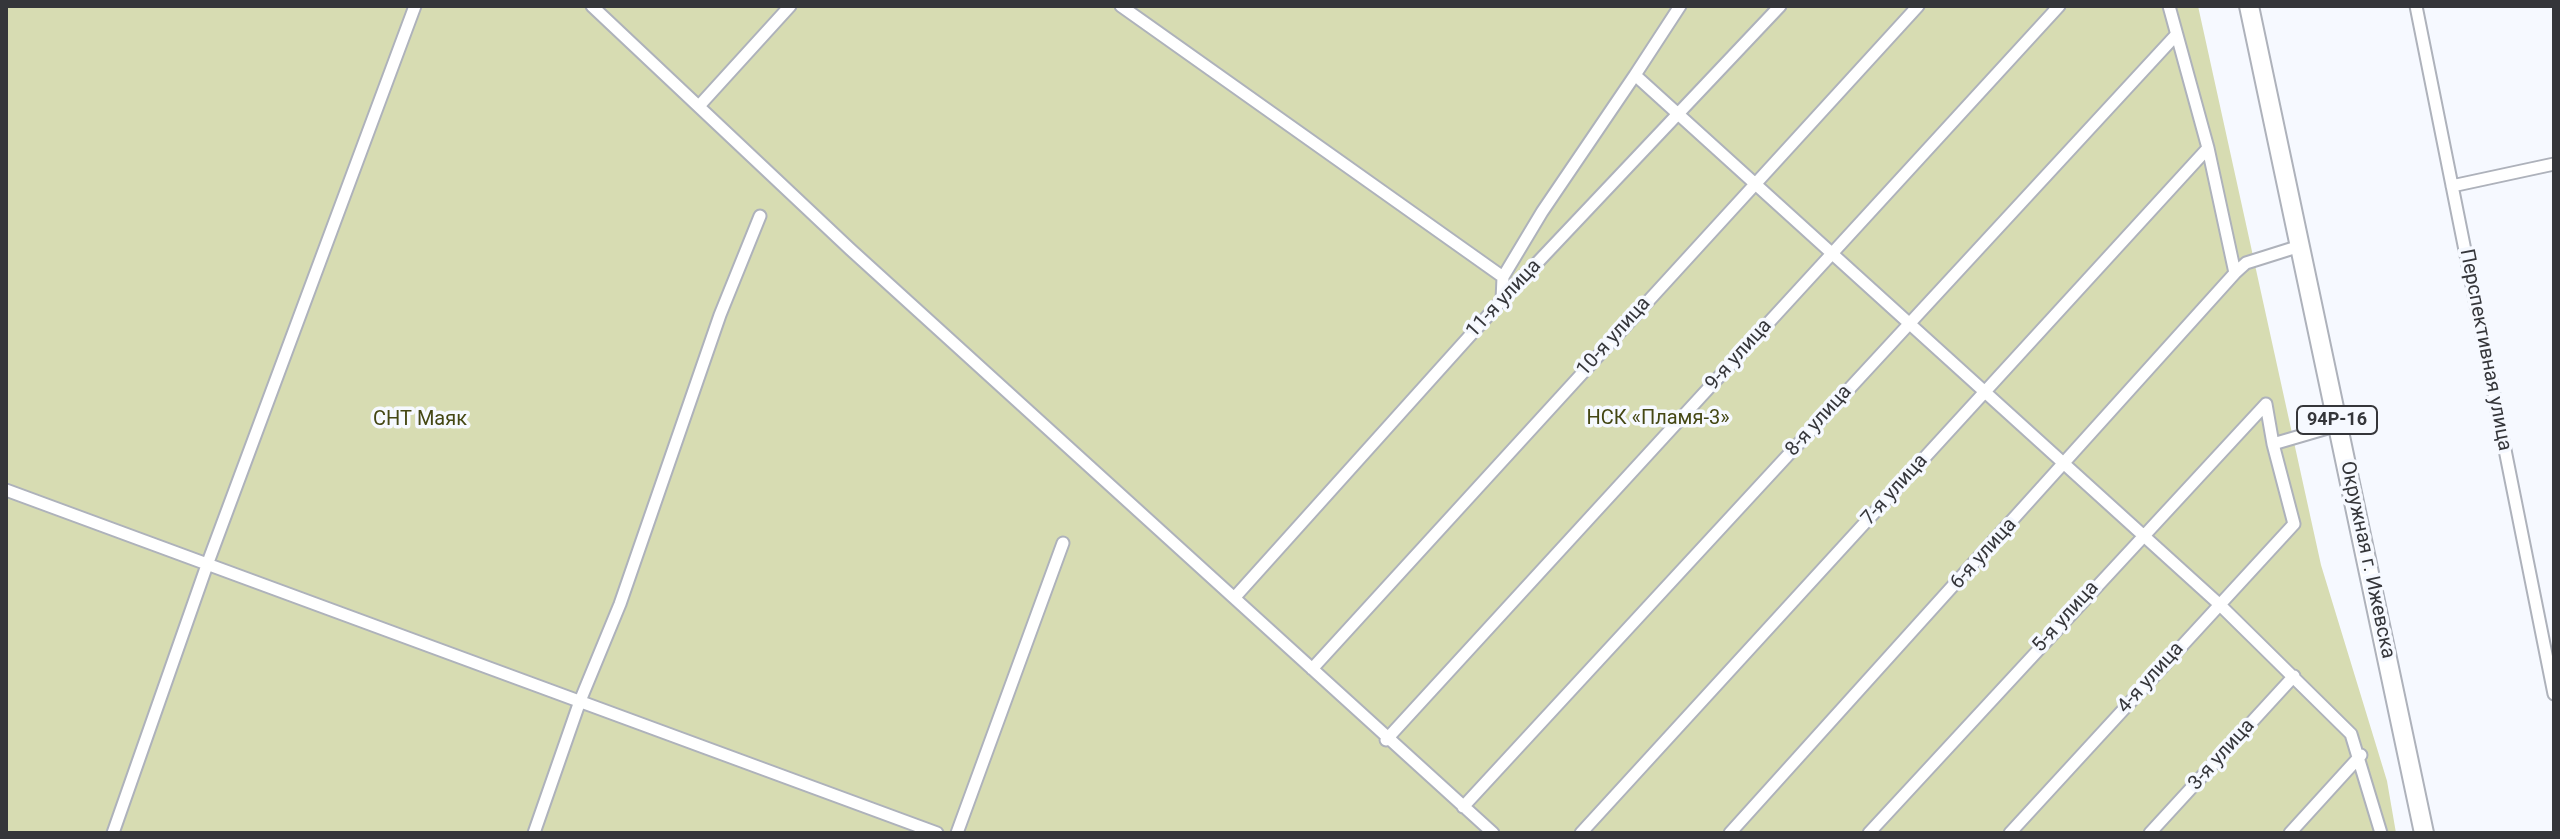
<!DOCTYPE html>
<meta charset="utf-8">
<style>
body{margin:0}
#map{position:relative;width:2560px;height:839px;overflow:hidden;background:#f6f9ff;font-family:Roboto,sans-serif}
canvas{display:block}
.frame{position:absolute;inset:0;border:8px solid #35363a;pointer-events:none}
</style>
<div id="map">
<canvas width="2560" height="839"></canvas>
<div class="frame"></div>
</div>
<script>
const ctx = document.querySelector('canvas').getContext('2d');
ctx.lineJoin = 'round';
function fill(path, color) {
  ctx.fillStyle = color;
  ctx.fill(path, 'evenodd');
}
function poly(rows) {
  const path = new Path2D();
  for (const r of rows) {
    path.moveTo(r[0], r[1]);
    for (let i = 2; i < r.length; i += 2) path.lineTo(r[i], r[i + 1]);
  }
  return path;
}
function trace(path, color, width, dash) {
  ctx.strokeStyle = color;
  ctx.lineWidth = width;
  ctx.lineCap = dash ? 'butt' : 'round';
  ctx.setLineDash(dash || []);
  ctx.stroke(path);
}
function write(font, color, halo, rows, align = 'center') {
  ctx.font = font + ' Roboto,sans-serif';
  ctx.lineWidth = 7;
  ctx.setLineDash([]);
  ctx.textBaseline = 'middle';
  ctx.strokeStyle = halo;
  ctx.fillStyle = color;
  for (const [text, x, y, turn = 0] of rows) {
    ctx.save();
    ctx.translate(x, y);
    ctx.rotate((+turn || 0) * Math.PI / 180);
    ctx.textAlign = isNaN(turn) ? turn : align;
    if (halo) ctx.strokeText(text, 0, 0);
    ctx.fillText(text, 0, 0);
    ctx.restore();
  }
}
fill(poly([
 [6,6,2198,6,2321,565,2387,781,2396,833,6,833]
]), '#d7dcb2');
const minor = poly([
 [592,6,850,249,1493,833],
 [1121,6,1503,277],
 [2169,6,2208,148,2235,273],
 [2416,6,2554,694],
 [1635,75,1680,6],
 [699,106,790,6],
 [2452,186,2554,164],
 [1502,300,1503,277,1542,212,1635,75,2219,604,2351,734,2381,833],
 [2266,404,2273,444,2338,425],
 [6,490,937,833],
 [1235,597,1502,300,1780,6],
 [1312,669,1918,6],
 [1386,740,2059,6],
 [1463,807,2176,35],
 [113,833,207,565,415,6],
 [534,833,580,701,620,604,720,315,760,216],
 [957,833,1063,543],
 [1581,833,2208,148],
 [1730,833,2235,273,2246,263,2300,246],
 [1869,833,2266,404],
 [2010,833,2294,524,2273,444],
 [2150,833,2294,676],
 [2290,833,2361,755]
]);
const primary = poly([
 [2249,6,2424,833]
]);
trace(minor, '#aeb2bb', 15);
trace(primary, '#aeb2bb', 22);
trace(minor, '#fff', 11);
trace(primary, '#fff', 18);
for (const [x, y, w] of [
 [2337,420,80]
]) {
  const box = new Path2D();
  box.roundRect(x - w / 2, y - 14, w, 28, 6);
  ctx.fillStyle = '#f6f9ff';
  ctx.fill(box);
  trace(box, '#35363a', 2);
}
write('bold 18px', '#35363a', null, [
 ["94Р-16",2337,420]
]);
write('20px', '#35363a', '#f6f9ff', [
 ["11-я улица",1504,299,-47],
 ["10-я улица",1614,337,-48],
 ["Перспективная улица",2485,350,79],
 ["9-я улица",1739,355,-48],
 ["8-я улица",1819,421,-48],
 ["7-я улица",1895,490,-48],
 ["6-я улица",1984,554,-48],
 ["Окружная г. Ижевска",2367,560,78],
 ["5-я улица",2066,617,-48],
 ["4-я улица",2151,678,-48],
 ["3-я улица",2222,755,-48]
]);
write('20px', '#444713', '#f6f9ff', [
 ["НСК «Пламя-3»",1658,419],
 ["СНТ Маяк",420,420]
]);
</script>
